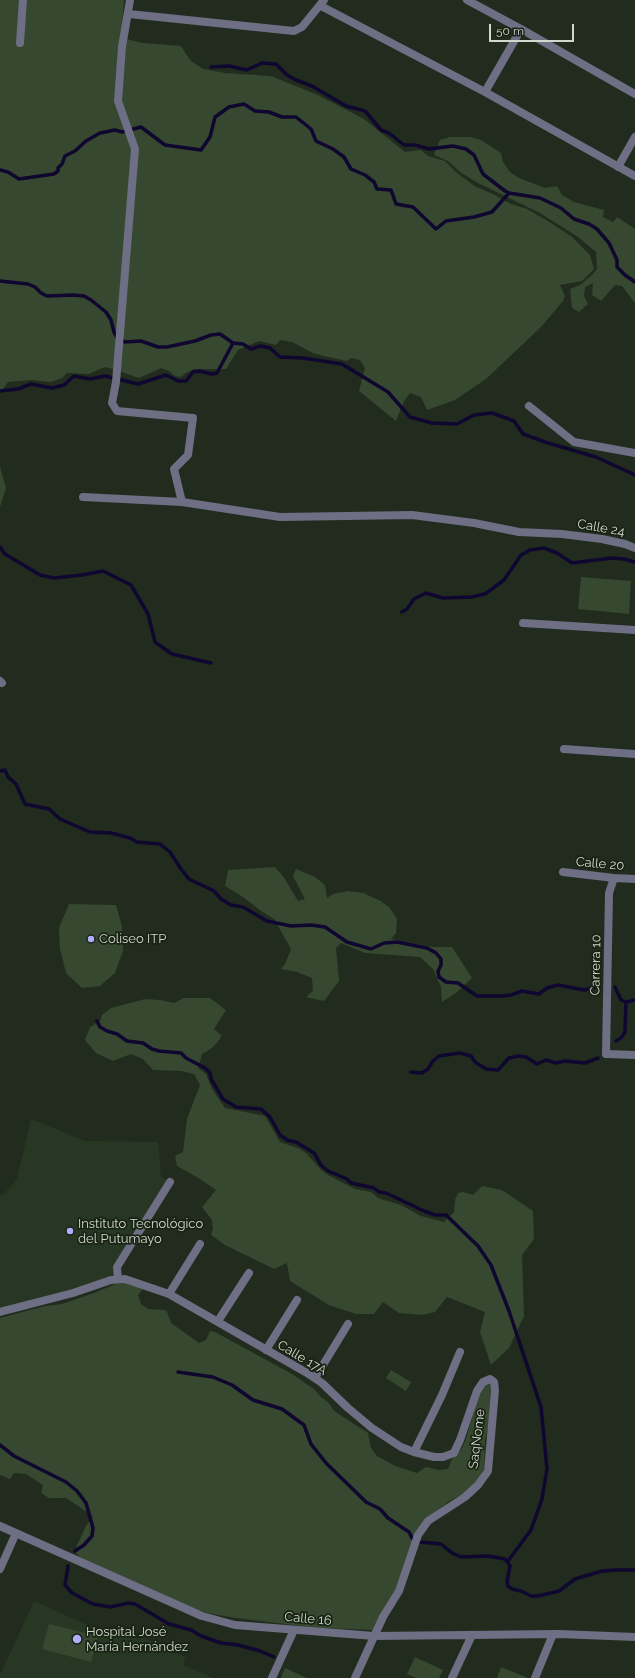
<!DOCTYPE html>
<meta charset="utf-8">
<style>
body{margin:0}
#map{position:relative;width:635px;height:1678px;overflow:hidden;background:#212c1e;font-family:Raleway,sans-serif}
canvas{display:block}
.scale{position:absolute;left:489px;top:24px;width:85px;height:18px;box-sizing:border-box;border:2px solid #d1d8ce;border-top:0;padding-left:5px;font-size:12px;line-height:14px;white-space:nowrap;color:#d1d8ce;-webkit-text-stroke:3px #182314;paint-order:stroke}
</style>
<div id="map">
<canvas width="635" height="1678"></canvas>
<div class="scale">50 m</div>
</div>
<script>
const ctx = document.querySelector('canvas').getContext('2d');
ctx.lineJoin = 'round';
function fill(path, color) {
  ctx.fillStyle = color;
  ctx.fill(path, 'evenodd');
}
function poly(rows) {
  const path = new Path2D();
  for (const r of rows) {
    path.moveTo(r[0], r[1]);
    for (let i = 2; i < r.length; i += 2) path.lineTo(r[i], r[i + 1]);
  }
  return path;
}
function trace(path, color, width, dash) {
  ctx.strokeStyle = color;
  ctx.lineWidth = width;
  ctx.lineCap = dash ? 'butt' : 'round';
  ctx.setLineDash(dash || []);
  ctx.stroke(path);
}
function write(font, color, halo, rows, align = 'center') {
  ctx.font = font + ' Raleway,sans-serif';
  ctx.lineWidth = 3.5;
  ctx.setLineDash([]);
  ctx.textBaseline = 'middle';
  ctx.strokeStyle = halo;
  ctx.fillStyle = color;
  for (const [text, x, y, turn = 0] of rows) {
    ctx.save();
    ctx.translate(x, y);
    ctx.rotate((+turn || 0) * Math.PI / 180);
    ctx.textAlign = isNaN(turn) ? turn : align;
    if (halo) ctx.strokeText(text, 0, 0);
    ctx.fillText(text, 0, 0);
    ctx.restore();
  }
}
fill(poly([
 [31,1119,85,1141,158,1142,161,1177,170,1182,117,1267,118,1279,0,1312,0,1195,3,1195,17,1179],
 [34,1601,101,1631,124,1633,140,1640,143,1638,151,1641,152,1644,186,1657,183,1665,213,1678,0,1678,0,1675]
]), '#283723');
fill(poly([
 [0,0,124,0,121,38,143,43,181,46,190,60,203,69,225,73,271,76,318,95,364,119,405,152,421,150,428,156,445,161,457,173,476,187,493,194,511,204,527,209,551,223,571,236,590,255,594,269,582,281,560,285,565,296,563,301,541,327,486,379,455,400,427,410,421,397,410,393,404,401,396,421,359,391,365,368,360,360,351,358,347,361,324,356,313,353,292,342,280,340,276,345,259,341,238,350,226,369,194,369,186,373,181,377,175,376,169,371,161,368,139,378,113,369,105,367,89,374,67,373,62,378,51,382,32,380,8,382,0,393],
 [450,137,471,137,481,140,501,153,503,162,510,172,519,178,545,188,557,186,562,195,574,202,604,210,603,217,613,222,617,217,634,228,635,230,635,303,622,286,615,285,601,301,592,295,593,283,585,287,584,296,588,304,579,312,572,308,570,289,580,285,591,276,597,269,596,252,578,237,540,213,476,182,460,172,448,161,434,155,440,140],
 [0,467,6,488,0,507],
 [581,577,631,581,629,614,578,609],
 [275,867,283,876,298,901,305,899,293,876,296,869,315,877,325,885,327,898,333,894,348,891,363,893,381,901,389,907,397,919,396,933,391,939,433,947,452,947,472,978,457,992,442,1002,441,987,433,969,420,957,365,953,341,943,336,948,339,981,324,1001,306,997,313,991,312,978,297,972,281,969,285,964,291,949,274,919,261,911,243,897,225,886,228,870],
 [69,904,116,905,122,926,123,951,115,973,100,986,82,988,66,973,60,949,59,928],
 [184,998,210,998,226,1010,214,1029,221,1035,220,1039,212,1048,202,1054,198,1068,206,1074,212,1089,225,1108,265,1116,280,1142,300,1149,307,1154,321,1170,328,1175,355,1189,371,1192,378,1198,401,1205,421,1216,444,1222,454,1212,455,1200,458,1193,463,1192,473,1195,482,1186,502,1190,533,1211,534,1239,522,1255,524,1316,509,1348,491,1365,480,1332,485,1312,447,1297,435,1312,422,1315,399,1313,383,1302,374,1314,356,1314,329,1305,290,1281,287,1263,274,1269,225,1245,211,1235,213,1229,212,1220,202,1207,216,1190,200,1179,177,1166,175,1156,183,1152,187,1119,200,1085,194,1074,181,1071,153,1070,143,1059,131,1054,113,1061,96,1053,85,1040,90,1027,100,1021,102,1015,111,1008,145,999,160,1000,174,1003],
 [125,1283,143,1289,138,1295,141,1304,148,1309,165,1310,167,1312,171,1323,199,1343,206,1340,210,1331,215,1332,292,1374,314,1389,320,1396,329,1403,334,1411,368,1433,371,1448,377,1456,395,1466,417,1473,426,1467,439,1470,448,1469,452,1459,461,1450,466,1439,481,1387,486,1383,491,1385,488,1429,485,1440,484,1468,480,1477,465,1493,448,1502,423,1522,396,1588,375,1630,317,1628,236,1618,207,1613,188,1606,81,1558,76,1553,77,1545,86,1526,93,1516,66,1498,49,1498,41,1493,43,1485,26,1474,14,1473,10,1479,0,1475,0,1318,45,1306,62,1304,94,1293,116,1284],
 [391,1370,411,1382,406,1391,386,1378],
 [49,1624,98,1636,91,1662,42,1649],
 [415,1657,443,1670,439,1678,416,1678,407,1674],
 [501,1667,528,1678,497,1678],
 [285,1668,307,1678,281,1678]
]), '#36482f');
trace(poly([
 [211,67,229,66,247,70,262,63,276,64,287,75,296,80,312,86,346,106,365,111,381,130,389,133,404,145,415,145,429,149,453,146,466,149,474,155,483,174,505,191,509,193,540,198,561,208,574,219,589,224,597,229,609,243,617,260,617,267,625,275,635,282],
 [0,170,8,172,19,179,54,174,58,171,58,168,62,164,65,156,75,151,86,141,100,133,115,130,122,132,141,127,165,145,201,150,210,137,215,117,229,107,244,104,255,111,269,112,282,117,296,117,311,129,316,141,333,149,344,157,351,169,365,175,374,182,377,189,391,190,396,204,413,207,436,229,446,221,474,217,492,212,509,193],
 [0,281,28,284,35,287,41,293,47,296,73,295,84,296,91,300,106,312,111,320,114,332,117,338,125,342,141,341,158,347,167,347,195,341,211,335,220,334,233,343],
 [0,391,18,389,31,384,52,388,64,385,74,376,90,379,105,376,138,384,166,375,178,381,186,381,193,372,199,371,212,374,217,373,233,343,243,344,251,349,260,346,270,348,280,357,303,358,342,364,388,392,410,417,432,423,457,424,474,415,492,413,514,421,523,434,548,443,596,457,635,475],
 [0,547,5,554,40,575,54,578,82,575,103,571,131,585,148,614,155,642,172,654,211,663],
 [402,612,407,609,414,599,426,593,443,598,471,597,485,594,504,580,521,555,530,550,544,548,557,553,572,563,612,558,624,559,635,562],
 [0,771,5,770,8,777,16,784,25,804,49,809,60,819,90,832,111,833,130,838,137,842,160,844,170,852,181,869,189,879,214,891,221,899,231,905,243,907,267,921,291,926,311,925,325,927,347,942,371,949,384,943,397,942,427,948,436,953,441,959,441,965,438,971,439,977,446,982,458,983,477,996,502,996,511,995,522,991,539,994,547,988,558,985,584,990,599,986],
 [615,987,621,1000,626,1002,635,1000],
 [97,1021,100,1027,107,1031,117,1034,127,1041,143,1043,152,1049,159,1051,181,1053,186,1058,205,1068,210,1073,211,1079,223,1099,236,1107,261,1109,270,1117,280,1135,287,1140,296,1142,314,1153,321,1165,328,1171,347,1179,351,1183,374,1188,379,1192,386,1193,424,1211,435,1215,446,1215,478,1246,491,1265,509,1311,541,1407,547,1469,542,1499,531,1530,508,1561],
 [616,1041,621,1038,625,1032,626,1002],
 [411,1072,422,1073,428,1069,433,1061,439,1056,460,1053,471,1056,475,1062,486,1069,498,1070,509,1058,519,1056,526,1057,537,1064,546,1060,556,1063,565,1061,585,1063,598,1058],
 [178,1372,213,1377,232,1385,253,1400,282,1409,304,1425,311,1444,326,1463,366,1502,380,1509,388,1518,409,1532,412,1538,420,1542,441,1544,452,1553,461,1557,488,1556,505,1559,510,1566,507,1581,508,1586,512,1589,521,1591,531,1596,538,1596,559,1591,575,1579,602,1571,615,1570,635,1570],
 [0,1445,14,1456,66,1482,77,1491,86,1503,93,1528,92,1536,84,1545,75,1551],
 [68,1566,65,1585,72,1593,93,1604,110,1607,129,1603,135,1604,169,1624,191,1630,201,1636,221,1643,238,1645,260,1651,274,1657]
]), '#0f072f', 3.5);
trace(poly([
 [130,0,122,47,118,101,135,149,116,382,112,403,117,411,193,418,188,455,174,469,182,502],
 [467,0,521,29,635,94],
 [321,6,485,92,635,176],
 [129,14,294,31,302,27,324,0],
 [20,43,23,0],
 [485,92,521,29],
 [618,167,635,137],
 [529,406,574,442,635,453],
 [83,497,182,502,280,517,412,515,474,523,519,532,562,534,602,539,625,544,635,548],
 [523,623,635,630],
 [0,681,2,683],
 [564,749,635,754],
 [563,872,614,878,635,879],
 [614,878,609,893,606,1054,635,1055],
 [118,1279,117,1267,170,1182],
 [169,1294,200,1244],
 [0,1312,73,1293,111,1280,125,1279,169,1294,307,1373,322,1383,348,1408,372,1428,401,1447,414,1452,434,1457,443,1457,454,1453,460,1440,477,1391,483,1382,490,1379,494,1382,495,1390,488,1471,478,1485,465,1497,428,1521,418,1535,399,1591,383,1617,355,1678],
 [218,1321,249,1273],
 [266,1350,297,1300],
 [315,1378,348,1324],
 [414,1452,442,1395,460,1352],
 [0,1526,202,1616,235,1625,374,1636,559,1634,635,1637],
 [0,1569,16,1533],
 [272,1678,294,1630],
 [452,1678,472,1635],
 [535,1678,553,1634]
]), '#6e6e84', 8);
for (const [x, y, r, color] of [
 [91,939,4,"#b1adfa"],
 [70,1231,4,"#b1adfa"],
 [77,1639,5,"#b1adfa"]
]) {
  const dot = new Path2D();
  dot.arc(x, y, r, 0, 2 * Math.PI);
  ctx.fillStyle = color;
  ctx.fill(dot);
  trace(dot, '#182314', 1.5);
}
write('13px', '#d1d8ce', '#182314', [
 ["Calle 24",601,528,10],
 ["Calle 20",600,864,5],
 ["Carrera 10",596,965,-89],
 ["Calle 17A",302,1358,31],
 ["SaqNome",477,1439,-83],
 ["Calle 16",308,1619,5]
]);
write('13px', '#d1d8ce', '#182314', [
 ["Coliseo ITP",99,939],
 ["Instituto Tecnológico",78,1224],
 ["del Putumayo",78,1239],
 ["Hospital José",86,1632],
 ["María Hernández",86,1647]
], 'left');
</script>
